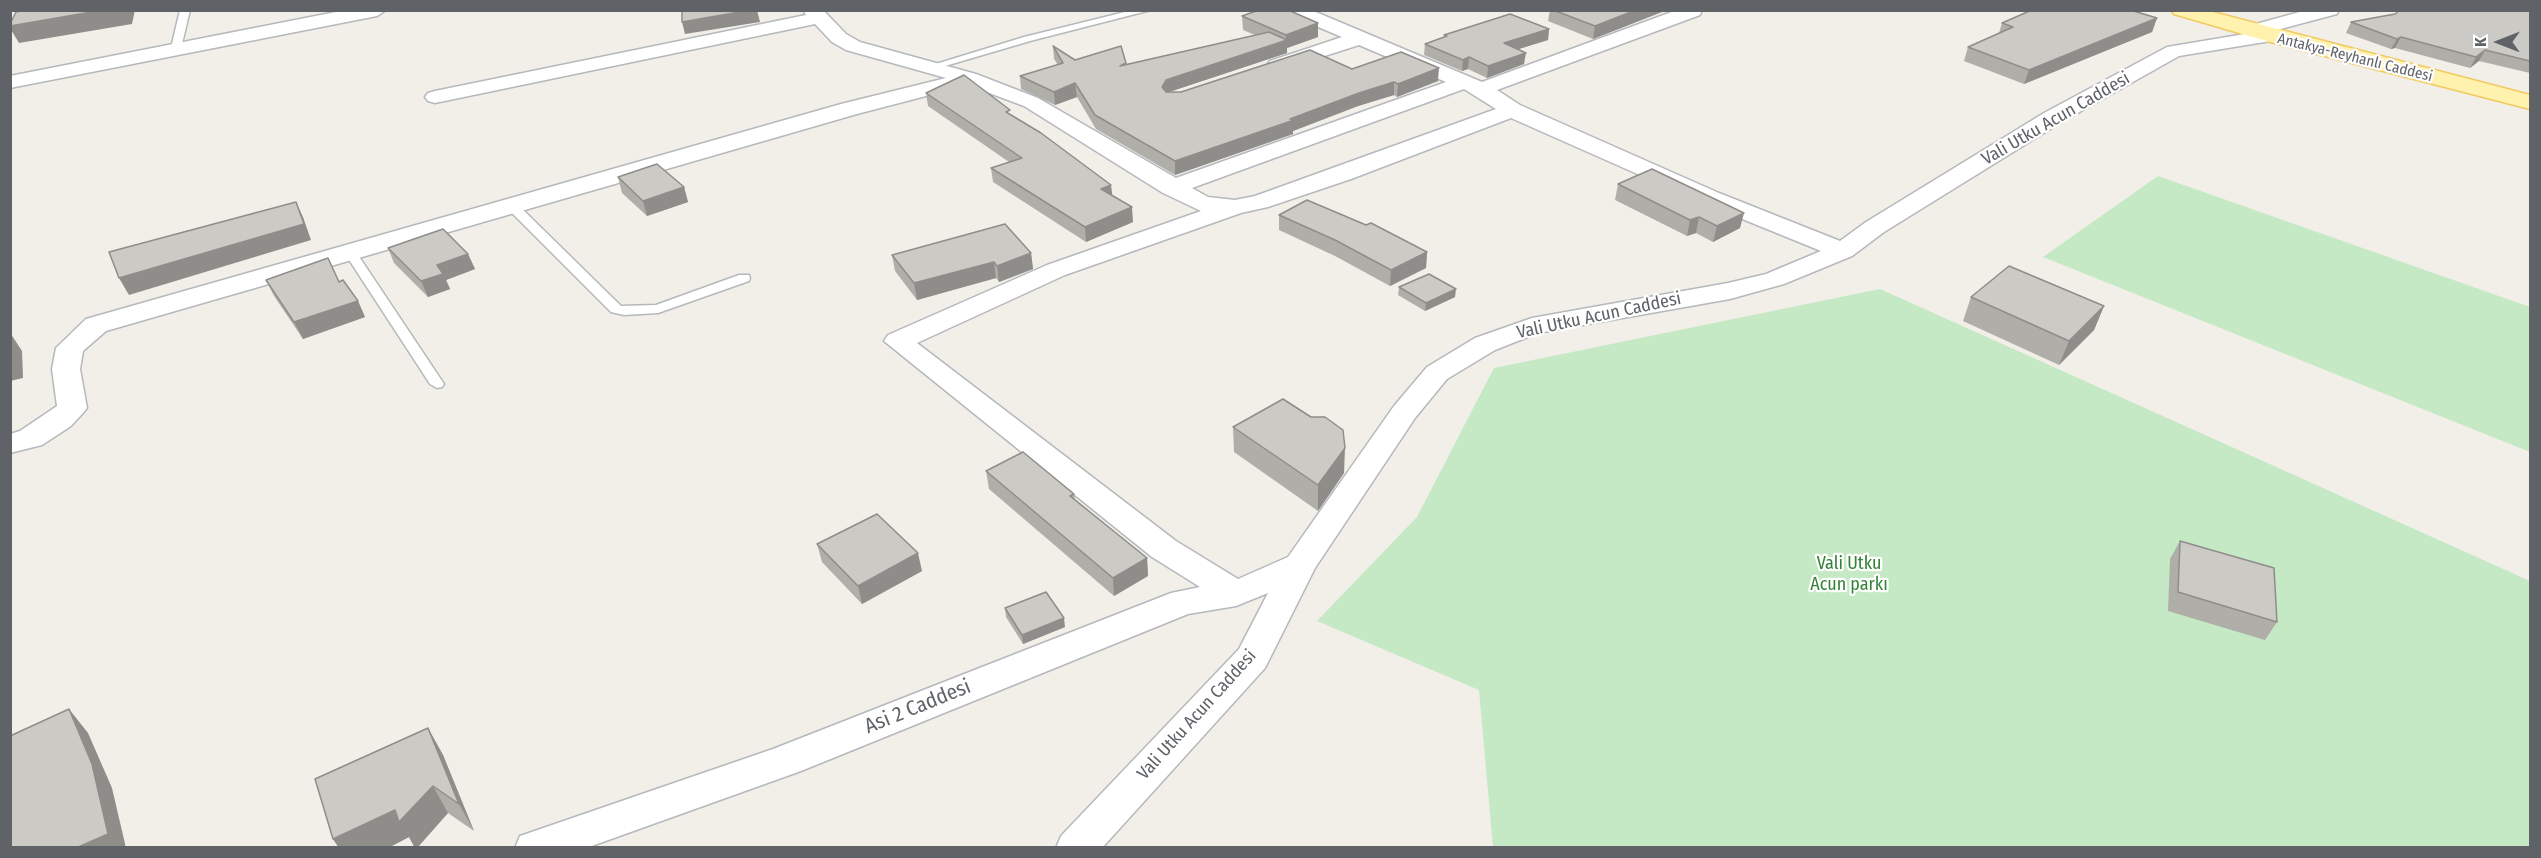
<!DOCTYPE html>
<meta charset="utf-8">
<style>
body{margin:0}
#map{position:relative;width:2541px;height:858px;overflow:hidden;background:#f1efe8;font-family:"Fira Sans Condensed",sans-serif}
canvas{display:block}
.frame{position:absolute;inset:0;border:12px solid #5f6368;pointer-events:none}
.north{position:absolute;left:2469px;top:12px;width:60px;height:60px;-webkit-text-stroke:4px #fff;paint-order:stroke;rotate:270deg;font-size:16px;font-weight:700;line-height:24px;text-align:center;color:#5f6368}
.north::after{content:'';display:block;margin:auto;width:21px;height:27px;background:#5f6368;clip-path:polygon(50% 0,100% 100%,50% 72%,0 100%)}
</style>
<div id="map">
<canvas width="2541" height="858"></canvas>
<div class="frame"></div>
<div class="north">K</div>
</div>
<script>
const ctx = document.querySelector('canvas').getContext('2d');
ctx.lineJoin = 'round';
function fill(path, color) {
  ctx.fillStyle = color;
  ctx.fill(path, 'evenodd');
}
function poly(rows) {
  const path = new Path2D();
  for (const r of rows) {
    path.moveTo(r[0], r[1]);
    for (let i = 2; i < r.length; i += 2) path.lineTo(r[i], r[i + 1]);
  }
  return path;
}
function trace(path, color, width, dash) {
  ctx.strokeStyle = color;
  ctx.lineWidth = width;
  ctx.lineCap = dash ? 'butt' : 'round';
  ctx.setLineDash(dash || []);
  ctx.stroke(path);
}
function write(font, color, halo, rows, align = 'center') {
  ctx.font = font + ' "Fira Sans Condensed",sans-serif';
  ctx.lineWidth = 4.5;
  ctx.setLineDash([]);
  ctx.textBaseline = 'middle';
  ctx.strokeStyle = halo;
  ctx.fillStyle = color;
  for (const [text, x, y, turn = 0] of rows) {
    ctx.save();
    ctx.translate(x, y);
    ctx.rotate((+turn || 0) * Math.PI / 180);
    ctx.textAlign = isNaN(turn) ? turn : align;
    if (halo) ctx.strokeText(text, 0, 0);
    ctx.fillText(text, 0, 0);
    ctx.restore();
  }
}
fill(poly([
 [2158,176,2530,307,2530,452,2043,257],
 [1880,289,2530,581,2530,847,1493,847,1479,690,1317,621,1417,517,1494,368]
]), '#c5e8c5');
const service = poly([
 [180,10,190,10,181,48,176,51,171,48,180,10],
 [1133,10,1151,10,1030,41,935,69,926,67,1024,37,1133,10],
 [511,201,515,202,621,306,656,305,739,275,749,275,750,278,749,281,658,313,624,315,611,312,507,208,507,202,511,201],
 [350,248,354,249,444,384,442,387,437,388,430,384,344,252,350,248]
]);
const minor = poly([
 [346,10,386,10,377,16,10,88,10,76,346,10],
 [803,10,823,10,846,34,860,42,976,74,1038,98,1176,178,1446,82,1359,45,1284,69,1270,69,1267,65,1270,61,1342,37,1287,14,1285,10,1311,10,1482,82,1677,10,1702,10,1700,15,1497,90,1520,105,1719,193,1840,241,1866,222,2044,113,2167,47,2245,34,2242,31,2245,27,2307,10,2339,10,2337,14,2273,31,2280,36,2277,40,2179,56,2060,123,1884,232,1852,256,1784,284,1730,299,1538,333,1495,350,1447,379,1415,418,1315,568,1265,668,1102,848,1056,848,1061,836,1239,649,1268,593,1236,606,1188,614,801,771,586,848,515,848,520,836,773,749,1171,593,1200,587,1152,557,884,341,888,335,1047,265,1201,211,1163,193,1024,106,968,85,857,114,106,331,83,351,80,369,87,408,82,414,71,426,42,445,10,453,10,434,20,431,57,406,52,369,56,348,86,319,841,104,946,78,846,50,832,42,815,24,435,103,428,101,425,97,428,93,435,91,806,15,803,10],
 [1464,89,1496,109,1255,196,1235,200,1208,197,1192,188,1464,89],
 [1511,118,1703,203,1821,251,1766,274,1728,283,1532,318,1475,338,1427,367,1394,406,1288,557,1238,579,1176,541,917,343,1065,275,1241,213,1268,207,1351,179,1511,118]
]);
const primary = poly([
 [2171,10,2205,10,2530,95,2530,109,2263,40,2174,14,2171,10]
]);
trace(service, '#b5b8bc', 3);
trace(minor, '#b5b8bc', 3);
trace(primary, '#f2c960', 3);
fill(service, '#fff');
fill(minor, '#fff');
fill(primary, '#fff2af');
fill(poly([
 [1550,10,1667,10,1593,39,1548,21],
 [2530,10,2530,73,2479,61,2470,68,2395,48,2391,49,2346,33,2351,22],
 [1242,16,1318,23,1318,37,1287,48,1287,53,1169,92,1181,92,1352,69,1438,81,1397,97,1394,95,1358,106,1293,131,1293,134,1175,175,1096,129,1077,97,1055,105,1021,89,1020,76,1058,65,1054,59,1053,46,1075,60,1127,64,1255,35,1243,30],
 [2157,18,2152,32,2024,84,1964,61,1968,47,1999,33,2002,23],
 [1549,29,1548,40,1518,49,1524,64,1487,78,1468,69,1462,71,1424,55,1425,44,1444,37,1444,35],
 [926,93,1010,115,1112,196,1133,222,1086,242,993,182,991,168,1009,162,928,106],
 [618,177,684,187,688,202,647,216,622,193],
 [1618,184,1740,228,1713,242,1696,233,1687,236,1615,200],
 [1279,215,1427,252,1426,268,1390,286,1335,256,1279,230],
 [388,248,468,254,475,269,446,280,450,289,428,297,394,263],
 [1031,253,1033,269,999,282,996,278,917,300,895,271,892,255],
 [266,280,339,282,358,301,365,317,303,339,274,296],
 [1399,287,1455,297,1425,311,1398,295],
 [1971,297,2104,306,2094,330,2059,365,1963,321],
 [1233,427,1344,473,1318,511,1234,452],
 [986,471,1074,494,1075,499,1147,558,1148,576,1114,596,989,489],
 [2180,541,2277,622,2265,640,2168,611,2170,559],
 [817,544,922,571,862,604,822,562],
 [1005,608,1065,627,1023,644,1006,617],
 [428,728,443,755,474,831,448,813,417,848,415,848,409,837,388,848,339,848,333,839]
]), '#afaea9');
fill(poly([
 [103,10,135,10,132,24,19,43,10,28,10,26],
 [751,10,757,10,760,22,685,34,682,22],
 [1636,10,1667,10,1593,39,1595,26],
 [2157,18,2152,32,2024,84,2029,70],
 [1318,23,1318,37,1287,48,1287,53,1166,93,1162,87,1166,80,1286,41,1286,35],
 [1549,29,1548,40,1503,54,1504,43],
 [2401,37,2395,48,2391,49,2397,39],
 [2485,50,2479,61,2470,68,2476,57],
 [1526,53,1524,64,1487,78,1488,66],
 [1469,57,1468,69,1462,71,1463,60],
 [1439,68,1438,81,1397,97,1398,84],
 [1394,82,1394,95,1358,106,1293,131,1293,134,1175,175,1175,161,1359,93],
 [1075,83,1077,97,1055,105,1054,92],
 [1111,185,1113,200,1101,189],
 [684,187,688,202,647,216,643,201],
 [296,202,303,217,311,240,129,295,119,278],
 [1132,207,1133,222,1086,242,1085,227],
 [1744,213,1740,228,1713,242,1717,226],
 [1699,217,1696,233,1687,236,1690,220],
 [1427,252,1426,268,1390,286,1391,270],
 [1031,253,1033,269,999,282,997,266],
 [468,254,475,269,446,280,450,289,428,297,421,281,437,265],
 [994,262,996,278,917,300,914,283],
 [1456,289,1455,297,1425,311,1426,303],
 [358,301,365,317,303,339,294,322],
 [2104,306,2094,330,2059,365,2069,341],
 [11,334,22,351,23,378,10,381],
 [1345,448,1344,473,1318,511,1318,485],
 [918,553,922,571,862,604,858,586],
 [1147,558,1148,576,1114,596,1113,578],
 [1064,618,1065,627,1023,644,1022,635],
 [69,709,88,733,112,788,126,848,76,848],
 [428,728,443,755,474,831,459,804],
 [433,786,448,813,417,848,415,848,409,837,388,848,339,848,333,839]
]), '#8f8d8a');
const building = poly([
 [24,10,103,10,10,26,10,24,16,12,24,10],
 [682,10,751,10,682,22,682,10],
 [1259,10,1288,10,1318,23,1286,35,1242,16,1259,10],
 [1553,10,1636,10,1595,26,1553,10],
 [2032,10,2130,10,2157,18,2029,70,1968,47,2013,27,2002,23,2032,10],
 [2400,10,2530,10,2530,61,2485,50,2476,57,2401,37,2397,39,2351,22,2395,14,2400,10],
 [1510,14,1549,29,1504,43,1526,53,1488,66,1469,57,1463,60,1425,44,1447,36,1444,35,1510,14],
 [1269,32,1287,40,1166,80,1162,87,1166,92,1181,92,1310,50,1352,69,1401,52,1439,68,1398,84,1394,82,1359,93,1290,119,1294,120,1175,161,1095,115,1075,83,1054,92,1020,76,1063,63,1053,46,1075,60,1121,46,1126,63,1120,66,1269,32],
 [964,75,1010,110,1006,112,1041,133,1111,185,1101,189,1132,207,1085,227,991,168,1022,158,926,93,964,75],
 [657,164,684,187,643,201,618,177,657,164],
 [1652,169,1744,213,1717,226,1699,217,1690,220,1618,184,1652,169],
 [1307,200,1366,225,1371,223,1427,252,1391,270,1335,240,1279,215,1307,200],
 [296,202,304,224,119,278,109,252,296,202],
 [1005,224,1031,253,997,266,994,262,914,283,892,255,1005,224],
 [443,229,468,254,437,265,443,274,421,281,388,248,443,229],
 [328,258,339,282,343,280,358,301,294,322,266,280,328,258],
 [2009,266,2104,306,2069,341,1971,297,2009,266],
 [1429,274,1456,289,1426,303,1399,287,1429,274],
 [11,334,12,361,10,361,10,335,11,334],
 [1283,399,1311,417,1325,417,1343,430,1345,448,1318,485,1233,427,1283,399],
 [1023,452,1074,494,1070,496,1147,558,1113,578,986,471,1023,452],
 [877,514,918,553,858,586,817,544,877,514],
 [2180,541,2274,568,2277,622,2178,592,2180,541],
 [1046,592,1064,618,1022,635,1005,608,1046,592],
 [69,709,92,764,108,834,76,848,10,848,10,736,69,709],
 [428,728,459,804,433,786,399,822,395,810,333,839,315,779,428,728]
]);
fill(building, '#cccac5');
trace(building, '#8f8d8a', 1.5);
write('15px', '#5f6368', '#fff', [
 ["Antakya-Reyhanlı Caddesi",2355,58,14]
]);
write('18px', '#5f6368', '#fff', [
 ["Vali Utku Acun Caddesi",2056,119,-30],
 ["Vali Utku Acun Caddesi",1599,316,-12],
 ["Vali Utku Acun Caddesi",1197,715,-48]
]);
write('18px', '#348238', '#fff', [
 ["Vali Utku",1849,564],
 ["Acun parkı",1849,585]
]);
write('21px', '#5f6368', '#fff', [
 ["Asi 2 Caddesi",918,707,-22]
]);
</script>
